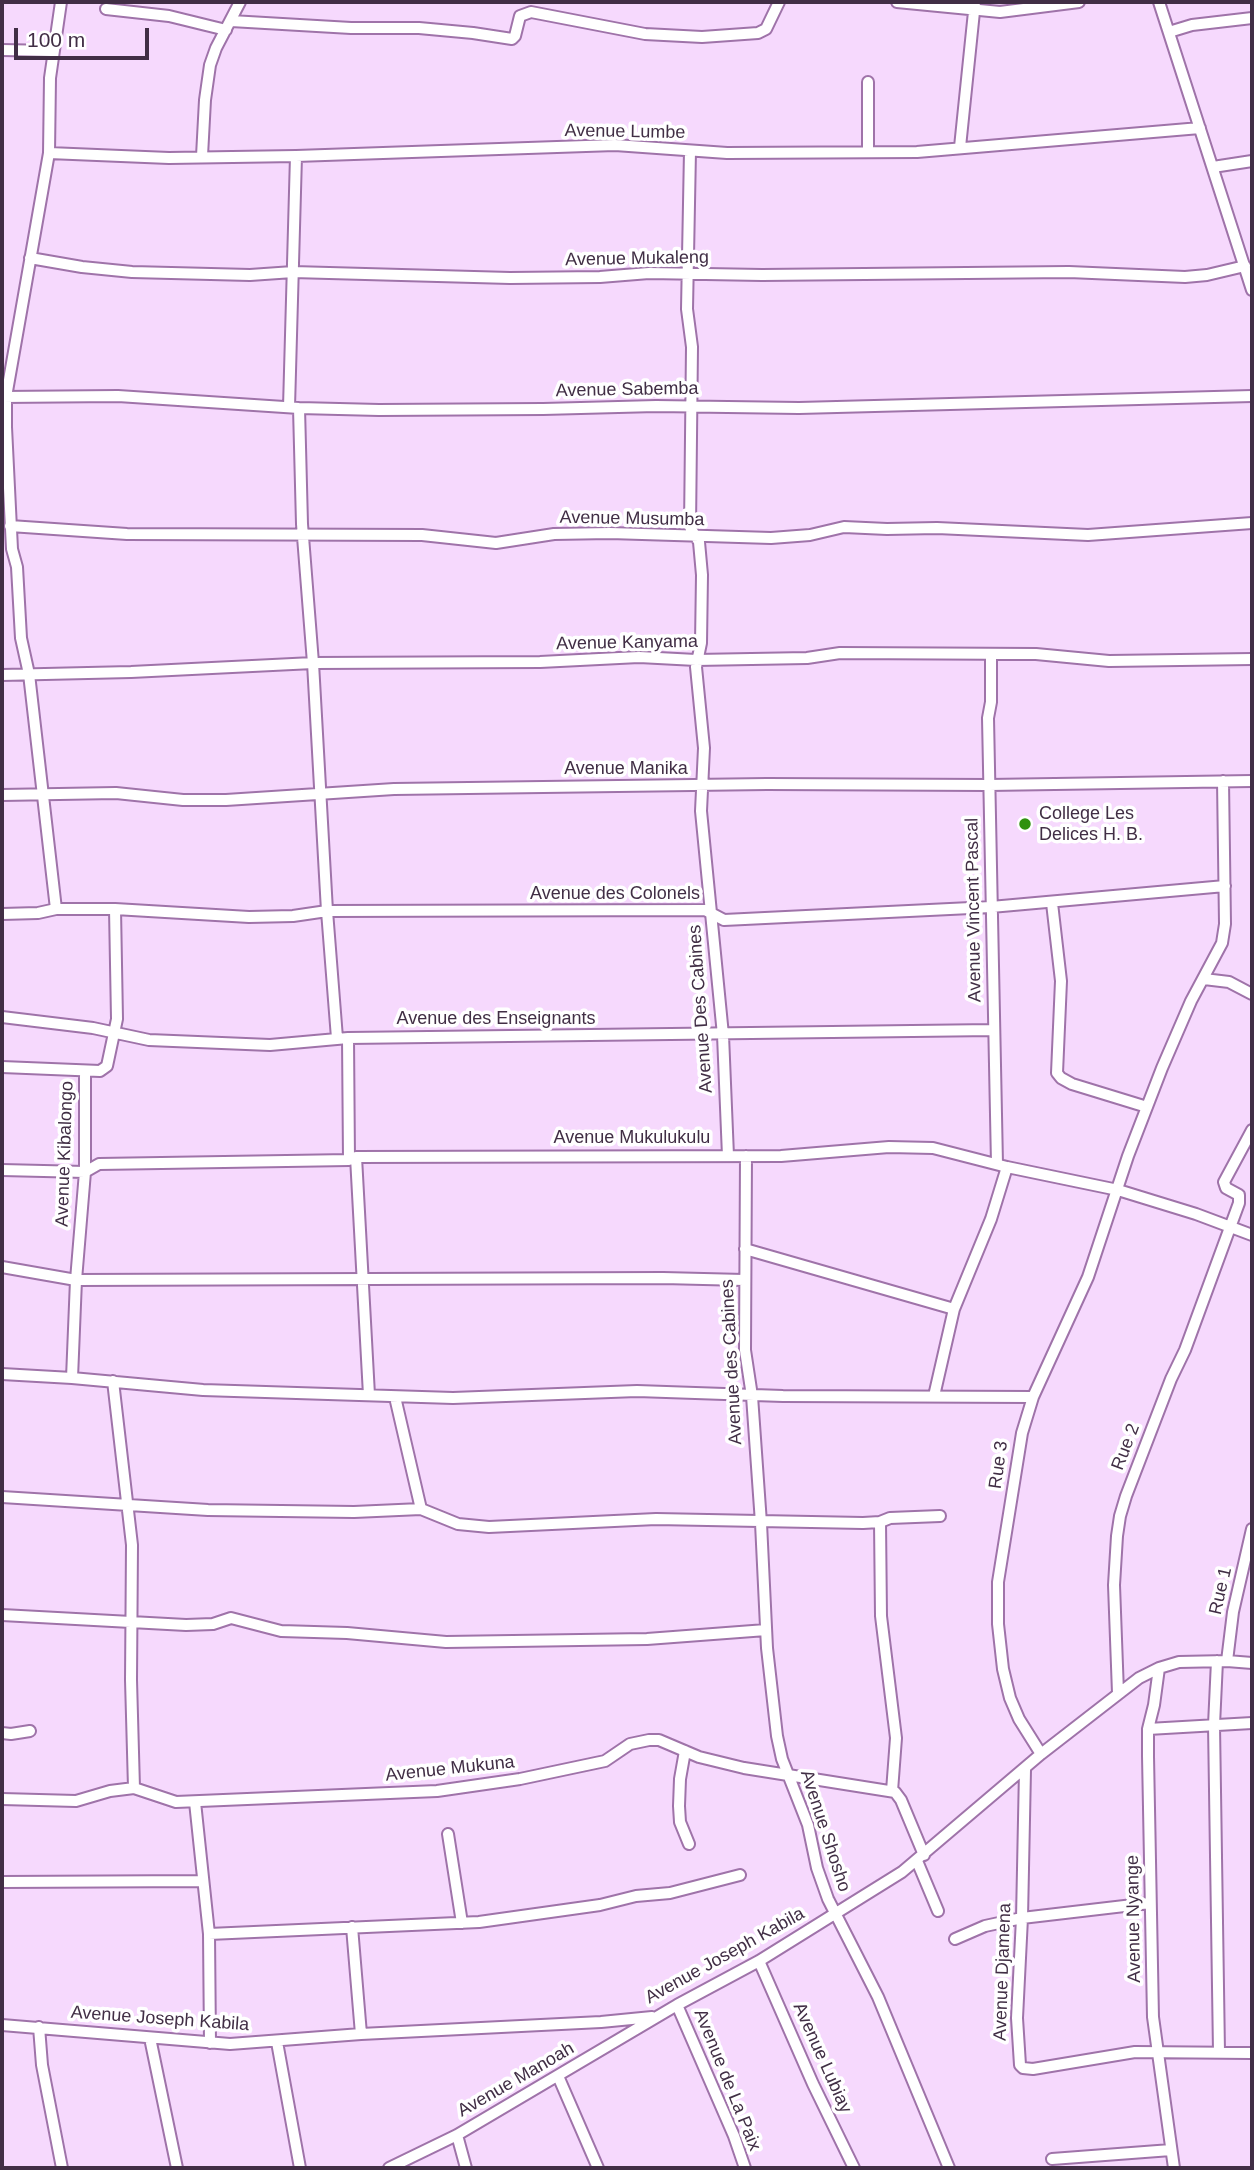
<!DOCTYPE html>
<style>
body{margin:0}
#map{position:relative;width:1254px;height:2170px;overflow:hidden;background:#f6d9fd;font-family:Helvetica,sans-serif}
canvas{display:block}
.frame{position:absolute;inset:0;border:4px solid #412e45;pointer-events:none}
.scale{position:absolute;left:14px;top:28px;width:135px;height:32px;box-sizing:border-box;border:4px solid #412e45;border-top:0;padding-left:9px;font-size:21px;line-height:24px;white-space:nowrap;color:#412e45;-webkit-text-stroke:5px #fff;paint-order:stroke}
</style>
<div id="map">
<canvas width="1254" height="2170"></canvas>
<div class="frame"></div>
<div class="scale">100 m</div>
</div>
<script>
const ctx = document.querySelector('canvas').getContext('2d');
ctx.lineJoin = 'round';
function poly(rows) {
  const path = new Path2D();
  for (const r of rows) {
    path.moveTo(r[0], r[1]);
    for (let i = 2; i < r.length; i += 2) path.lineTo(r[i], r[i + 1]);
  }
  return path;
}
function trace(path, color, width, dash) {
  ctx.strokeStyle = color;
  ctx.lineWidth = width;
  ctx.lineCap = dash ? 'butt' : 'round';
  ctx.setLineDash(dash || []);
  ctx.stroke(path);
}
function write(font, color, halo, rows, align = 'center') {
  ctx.font = font + ' Helvetica,sans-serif';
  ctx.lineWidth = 7;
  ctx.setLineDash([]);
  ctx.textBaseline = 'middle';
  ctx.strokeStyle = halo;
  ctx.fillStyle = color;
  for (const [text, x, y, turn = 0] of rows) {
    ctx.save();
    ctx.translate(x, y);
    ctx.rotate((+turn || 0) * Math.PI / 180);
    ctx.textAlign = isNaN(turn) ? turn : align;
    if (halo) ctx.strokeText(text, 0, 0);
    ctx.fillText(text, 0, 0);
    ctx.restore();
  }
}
const minor = poly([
 [897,2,1000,12,1079,2],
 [1159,2,1252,290],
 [106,9,169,16,226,30],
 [231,21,351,28,419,28,473,33,512,39,515,36,520,16,531,12,645,34,702,37,758,33,766,29,779,2],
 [1169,32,1192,25,1252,18],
 [2,50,52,51],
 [868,82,868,152],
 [960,147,975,2],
 [690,151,687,309,692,347,690,527,699,542,702,575,701,643,696,667,704,748,701,811,723,1035,728,1156],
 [49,153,169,158,296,156,615,145,727,153,917,152,1200,128],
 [202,156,205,100,210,65,216,48,240,2],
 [1213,167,1252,161],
 [30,258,82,267,132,272,250,275,293,272,510,278,600,277,649,273,762,275,1069,272,1185,277,1207,275,1245,266],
 [2,397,118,396,299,408,379,410,543,409,656,406,799,408,1252,396],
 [289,407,296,156],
 [299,408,302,524,313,663,327,911,337,1038],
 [10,526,127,534,422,535,496,543,554,534,610,533,771,538,810,535,844,527,887,529,937,528,1088,535,1252,523],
 [991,655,991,702,988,718,997,1164],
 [2,675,131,672,313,663,540,662,639,657,696,660,807,658,840,653,1036,654,1109,661,1252,659],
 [2,795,116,793,183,800,226,800,394,789,767,784,989,785,1252,781],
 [1052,903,1061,981,1057,1073,1061,1078,1072,1084,1147,1107],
 [56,909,29,674,21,638,17,567,12,549,6,427,6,397,49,153,50,78,61,2],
 [2,914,38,913,56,909,115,909,249,917,293,916,327,911,705,910,724,920,991,907,1225,886],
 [1204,979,1229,982,1252,994],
 [2,1017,93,1028,149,1040,270,1045,348,1038,993,1030],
 [348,1038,349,1160],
 [2,1067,100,1071,107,1066,117,1019,115,909],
 [746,1156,745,1350,752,1396,761,1523,767,1648,777,1736,782,1759,808,1825,817,1868,828,1899,878,1997,949,2168],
 [356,1157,369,1395],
 [2,1170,85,1172,99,1164,349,1160,356,1157,781,1156,889,1147,933,1148,1007,1167,1118,1190,1196,1214,1252,1235],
 [745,1249,954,1309],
 [2,1267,76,1280,663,1278,744,1280],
 [2,1374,72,1378,203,1390,453,1398,637,1391,783,1396,1033,1397],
 [72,1378,76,1280,85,1172,85,1071],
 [113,1381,132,1545,131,1680,134,1788],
 [934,1396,954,1309,991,1219,1007,1167],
 [395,1397,421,1509],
 [2,1497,208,1510,354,1512,421,1509,458,1524,489,1527,656,1519,863,1523,880,1522,890,1518,940,1516],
 [880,1522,881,1616,896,1738,892,1791],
 [2,1615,186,1625,213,1624,231,1618,281,1631,347,1633,446,1642,647,1639,766,1630],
 [1217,1661,1214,1725,1219,2052],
 [1227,1661,1233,1612,1252,1529],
 [1159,1668,1154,1705,1148,1729,1148,1756,1153,2017,1174,2168],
 [1118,1693,1114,1585,1117,1536,1120,1516,1126,1496,1171,1379,1185,1350,1239,1203,1239,1195,1226,1188,1224,1182,1252,1130],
 [1148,1729,1252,1723],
 [2,1733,11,1734,30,1731],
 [685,1751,680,1779,679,1806,680,1822,689,1844],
 [1041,1754,1019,1719,1010,1698,1003,1669,998,1624,998,1582,1022,1433,1033,1397,1088,1277,1128,1156,1162,1068,1191,1001,1222,943,1225,924,1223,781],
 [1025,1770,1022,1918,1017,2018,1020,2065,1023,2068,1033,2069,1135,2052,1252,2053],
 [2,1799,76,1801,110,1791,134,1788,176,1802,437,1791,520,1779,605,1761,630,1744,649,1740,659,1740,699,1757,744,1768,895,1792,901,1800,924,1855],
 [195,1802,209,1934,210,2043],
 [448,1834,462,1923],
 [917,1861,938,1911],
 [2,1882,203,1881],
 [352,1927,361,2034],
 [209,1934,479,1922,600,1905,636,1896,670,1893,740,1875],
 [955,1939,985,1926,1022,1918,1150,1903],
 [759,1961,813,2084,854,2168],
 [677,2005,734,2136,745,2168],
 [2,2025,230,2044,361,2034,601,2022,652,2017],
 [39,2027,42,2065,62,2168],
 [150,2038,177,2168],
 [277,2042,300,2168],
 [558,2076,598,2168],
 [457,2135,466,2168],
 [1052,2159,1171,2150],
 [389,2168,457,2135,677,2005,759,1961,902,1872,1041,1754,1139,1678,1159,1668,1179,1662,1227,1661,1252,1663]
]);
trace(minor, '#9f73a9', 14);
trace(minor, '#fff', 10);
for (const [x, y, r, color] of [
 [1025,824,7,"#2f910f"]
]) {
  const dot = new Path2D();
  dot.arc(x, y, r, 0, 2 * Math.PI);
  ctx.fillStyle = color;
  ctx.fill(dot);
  trace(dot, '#fff', 2.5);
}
write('18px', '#412e45', '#fff', [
 ["Avenue Lumbe",625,132,1],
 ["Avenue Mukaleng",637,259,-1],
 ["Avenue Sabemba",627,390,-1],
 ["Avenue Musumba",632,519,1],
 ["Avenue Kanyama",627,643,-1],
 ["Avenue Manika",626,769],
 ["Avenue des Colonels",615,894],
 ["Avenue Vincent Pascal",974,910,-91],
 ["Avenue Des Cabines",701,1009,-94],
 ["Avenue des Enseignants",496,1019],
 ["Avenue Mukulukulu",632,1138],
 ["Avenue Kibalongo",65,1154,-88],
 ["Avenue des Cabines",732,1362,-93],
 ["Rue 2",1126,1447,-69],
 ["Rue 3",999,1465,-82],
 ["Rue 1",1221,1591,-77],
 ["Avenue Mukuna",450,1769,-6],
 ["Avenue Shosho",825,1831,72],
 ["Avenue Nyange",1134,1919,-91],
 ["Avenue Joseph Kabila",725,1956,-29],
 ["Avenue Djamena",1003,1972,-88],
 ["Avenue Joseph Kabila",160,2019,4],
 ["Avenue Lubiay",822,2058,66],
 ["Avenue Manoah",516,2080,-30],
 ["Avenue de La Paix",727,2080,68]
]);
write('18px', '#412e45', '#fff', [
 ["College Les",1039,814],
 ["Delices H. B.",1039,835]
], 'left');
</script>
